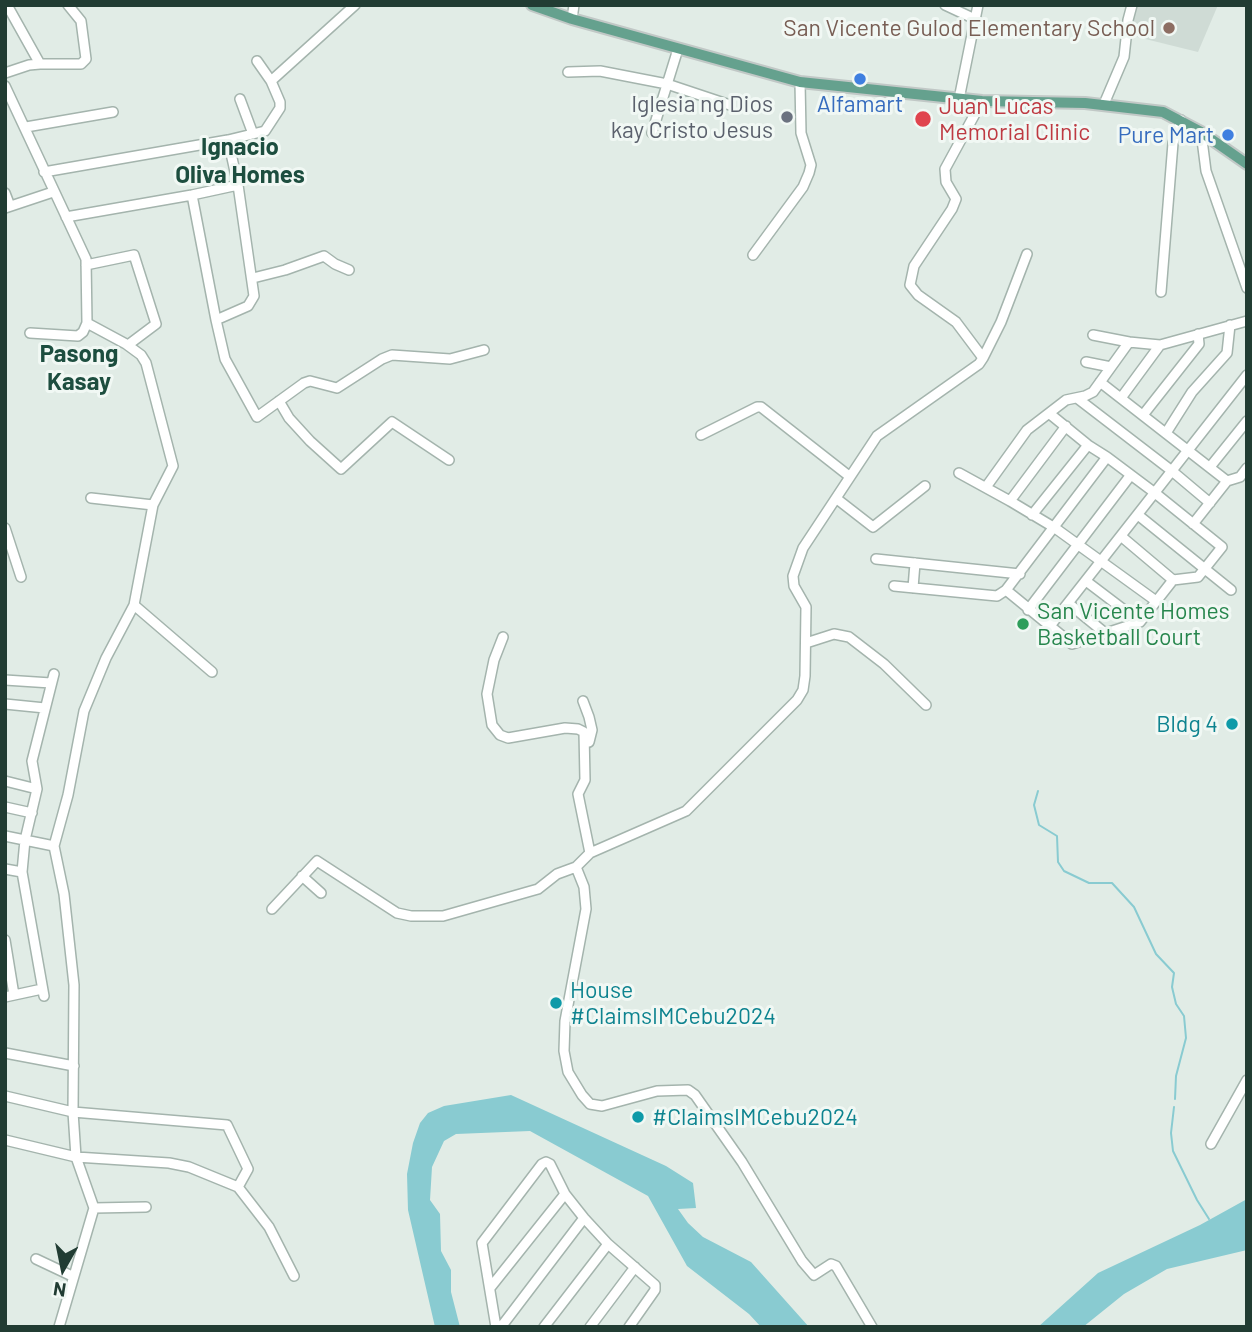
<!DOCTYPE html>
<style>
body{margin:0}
#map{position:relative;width:1252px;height:1332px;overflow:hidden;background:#e1ece6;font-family:Barlow,sans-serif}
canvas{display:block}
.frame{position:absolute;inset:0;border:7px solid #213c33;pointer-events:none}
.north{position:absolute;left:28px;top:1234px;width:70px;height:70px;-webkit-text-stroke:5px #f1f8f4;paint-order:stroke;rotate:189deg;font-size:19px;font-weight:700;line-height:28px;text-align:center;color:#213c33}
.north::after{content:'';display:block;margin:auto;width:24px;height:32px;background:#213c33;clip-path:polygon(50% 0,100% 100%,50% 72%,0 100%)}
</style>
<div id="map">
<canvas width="1252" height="1332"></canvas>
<div class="frame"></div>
<div class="north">N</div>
</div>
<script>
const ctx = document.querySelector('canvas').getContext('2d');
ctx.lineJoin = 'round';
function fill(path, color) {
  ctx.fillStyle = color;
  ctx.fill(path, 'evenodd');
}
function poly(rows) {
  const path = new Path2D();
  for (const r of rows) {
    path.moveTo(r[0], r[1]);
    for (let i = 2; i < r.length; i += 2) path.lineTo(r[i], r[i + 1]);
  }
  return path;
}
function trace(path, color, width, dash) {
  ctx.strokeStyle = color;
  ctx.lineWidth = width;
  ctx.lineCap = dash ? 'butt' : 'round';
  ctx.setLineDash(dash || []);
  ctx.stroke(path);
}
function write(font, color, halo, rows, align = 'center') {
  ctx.font = font + ' Barlow,sans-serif';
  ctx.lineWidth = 6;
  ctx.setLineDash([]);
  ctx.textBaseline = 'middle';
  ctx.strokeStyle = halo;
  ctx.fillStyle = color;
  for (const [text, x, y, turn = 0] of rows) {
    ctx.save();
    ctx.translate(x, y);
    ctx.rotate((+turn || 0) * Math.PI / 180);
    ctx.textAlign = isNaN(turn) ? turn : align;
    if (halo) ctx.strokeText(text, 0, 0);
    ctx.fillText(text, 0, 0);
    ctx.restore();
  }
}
fill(poly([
 [1135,5,1218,5,1198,52,1129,35]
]), '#cfdbd5');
fill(poly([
 [511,1095,666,1166,693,1183,696,1208,678,1209,688,1223,703,1237,751,1262,809,1327,761,1327,749,1314,687,1266,648,1196,530,1131,456,1134,444,1141,432,1167,430,1200,440,1214,441,1251,451,1270,451,1292,460,1327,435,1327,408,1210,407,1174,413,1143,420,1123,428,1113,444,1106],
 [1247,1199,1247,1250,1167,1269,1124,1294,1083,1327,1038,1327,1098,1273,1200,1225]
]), '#89cbd1');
trace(poly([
 [1038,791,1034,805,1039,825,1057,836,1058,862,1064,871,1089,883,1112,883,1134,907,1156,954,1174,973,1172,987,1176,1004,1184,1016,1186,1038,1176,1076,1175,1099],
 [1174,1107,1171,1133,1173,1151,1197,1200,1209,1219]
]), '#89cbd1', 2);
const minor = poly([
 [945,5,977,20],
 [572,19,574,5],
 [40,64,81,64,86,59,81,21,68,5],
 [568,72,600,71,667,84,730,105],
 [5,73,29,65,40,64,7,5],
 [271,81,355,5],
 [5,86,86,259,87,323,126,344,141,355,146,363,173,466,153,505,134,605,106,658,84,711,68,795,54,846,64,894,74,985,73,1112,76,1157,94,1208,59,1327],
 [240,99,253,134],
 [959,99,978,5],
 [1104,104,1124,57,1128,20,1132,5],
 [26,127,113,112],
 [1201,132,1206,171,1247,288],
 [652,133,678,49],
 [44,172,228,140,265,131,280,108,280,102,271,81,257,61],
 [5,193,10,206],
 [192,195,216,320,225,359,257,417,304,383,310,381,337,388,382,359,392,355,450,359,484,350],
 [5,208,53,192],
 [66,217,192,195,238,185],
 [753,255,803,187,809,173,811,165,801,133,800,82],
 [86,265,134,255,156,324,128,345],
 [253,278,285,270,324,256,335,264,349,270],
 [1161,292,1173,143,1181,120],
 [216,320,248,306,254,296,238,185,228,140],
 [30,333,78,336,83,332,87,323],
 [1093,335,1129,342],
 [983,358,1001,322,1027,254],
 [1086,362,1111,367],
 [1100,382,1227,481],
 [1077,398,1172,471,1210,503],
 [1121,398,1160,345],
 [279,401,289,418,310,441,341,469,392,422,449,460],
 [1050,414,1088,445,1107,457,1155,493,1222,547,1198,577,1173,580,1140,622,1072,644,1006,590,1107,457],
 [1143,415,1199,344,1198,334],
 [1066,426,1010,501,1055,528,1156,601],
 [1166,433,1192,392,1227,353,1230,325],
 [701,435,757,407,761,407,849,476],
 [1210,467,1247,421],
 [959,473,1010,501],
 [986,487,1027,430,1066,400,1085,396,1093,392,1129,342,1160,345,1247,321],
 [91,498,153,505],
 [837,499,873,527,925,486],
 [1032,515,1088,445],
 [1138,515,1231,590],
 [1193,524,1227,481,1240,477,1247,468],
 [5,528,21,577],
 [1122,537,1173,580],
 [876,559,1020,574],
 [1086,581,1140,622],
 [894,586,997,596,1006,590],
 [913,588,915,563],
 [1068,603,1105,633],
 [134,605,212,672],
 [1028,610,1130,476],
 [1050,626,1247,375],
 [503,637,494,660,487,694,492,725,500,735,508,738,565,728,578,729,584,732,585,780,578,794,590,853],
 [806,643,834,634,849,637,884,664,926,705],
 [5,680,51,683],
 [583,701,589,717,592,730,589,742],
 [5,704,45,708],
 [5,781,37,789],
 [5,807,32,813],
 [5,836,54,846],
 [576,867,584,887,586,909,565,1021,564,1051,568,1072,582,1095,590,1104,602,1106,657,1091,688,1090,695,1095,742,1162,802,1261,814,1275,831,1264,836,1266,872,1327],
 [5,869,22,872],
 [302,876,321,893],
 [272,909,317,861,397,913,411,916,443,916,538,889,557,874,576,867,590,853,686,811,797,700,803,690,805,676,806,607,794,586,793,576,803,548,877,436,979,364,983,358,956,322,918,295,910,285,914,266,952,209,956,199,946,182,945,169,982,101],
 [5,940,14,995],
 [44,996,22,872,25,840,37,789,32,761,54,674],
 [5,997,42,989],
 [5,1053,74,1066],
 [5,1096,73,1112,227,1125,248,1169,238,1187,269,1227,294,1276],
 [5,1140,76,1157,169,1163,189,1167,238,1187],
 [1211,1144,1247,1080],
 [94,1208,146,1207],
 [36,1259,72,1276],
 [490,1288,565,1194],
 [496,1327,482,1243,542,1164,546,1162,550,1164,565,1194,584,1218,608,1244,655,1285,655,1290,629,1327],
 [501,1327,584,1218],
 [544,1327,608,1244],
 [590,1327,635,1267]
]);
const major = poly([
 [532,5,572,19,800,82,982,101,1085,103,1163,112,1201,132,1247,164]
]);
trace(minor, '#a4b4ad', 12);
trace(major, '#c1c8c6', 14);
trace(minor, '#fff', 9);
trace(major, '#65a18e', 10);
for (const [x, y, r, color] of [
 [1169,28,7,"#8d6e63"],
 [860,79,7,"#3f7fe0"],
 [787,117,7,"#6b7280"],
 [923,119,9,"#e0444e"],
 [1228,135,7,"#3f7fe0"],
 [1023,624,7,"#2e9e5b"],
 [1232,724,7,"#0f9aa8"],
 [556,1003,7,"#0f9aa8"],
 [638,1117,7,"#0f9aa8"]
]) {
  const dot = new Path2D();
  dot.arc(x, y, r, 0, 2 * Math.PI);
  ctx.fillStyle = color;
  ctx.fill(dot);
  trace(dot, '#f1f8f4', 2.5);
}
write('23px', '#785e54', '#f1f8f4', [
 ["San Vicente Gulod Elementary School",1155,28]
], 'right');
write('23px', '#5b616d', '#f1f8f4', [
 ["Iglesia ng Dios",773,104],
 ["kay Cristo Jesus",773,130]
], 'right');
write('23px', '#366cbe', '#f1f8f4', [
 ["Alfamart",860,104],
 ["Pure Mart",1214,135,"right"]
]);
write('23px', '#be3a42', '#f1f8f4', [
 ["Juan Lucas",939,106],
 ["Memorial Clinic",939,132]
], 'left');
write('23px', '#27864d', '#f1f8f4', [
 ["San Vicente Homes",1037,611],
 ["Basketball Court",1037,637]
], 'left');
write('23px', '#0d838f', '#f1f8f4', [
 ["Bldg 4",1218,724,"right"],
 ["House",570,990],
 ["#ClaimsIMCebu2024",570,1016],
 ["#ClaimsIMCebu2024",652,1117]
], 'left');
write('bold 24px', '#1d4e3f', '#f1f8f4', [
 ["Ignacio",240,147],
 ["Oliva Homes",240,175],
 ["Pasong",79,354],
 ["Kasay",79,382]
]);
</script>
